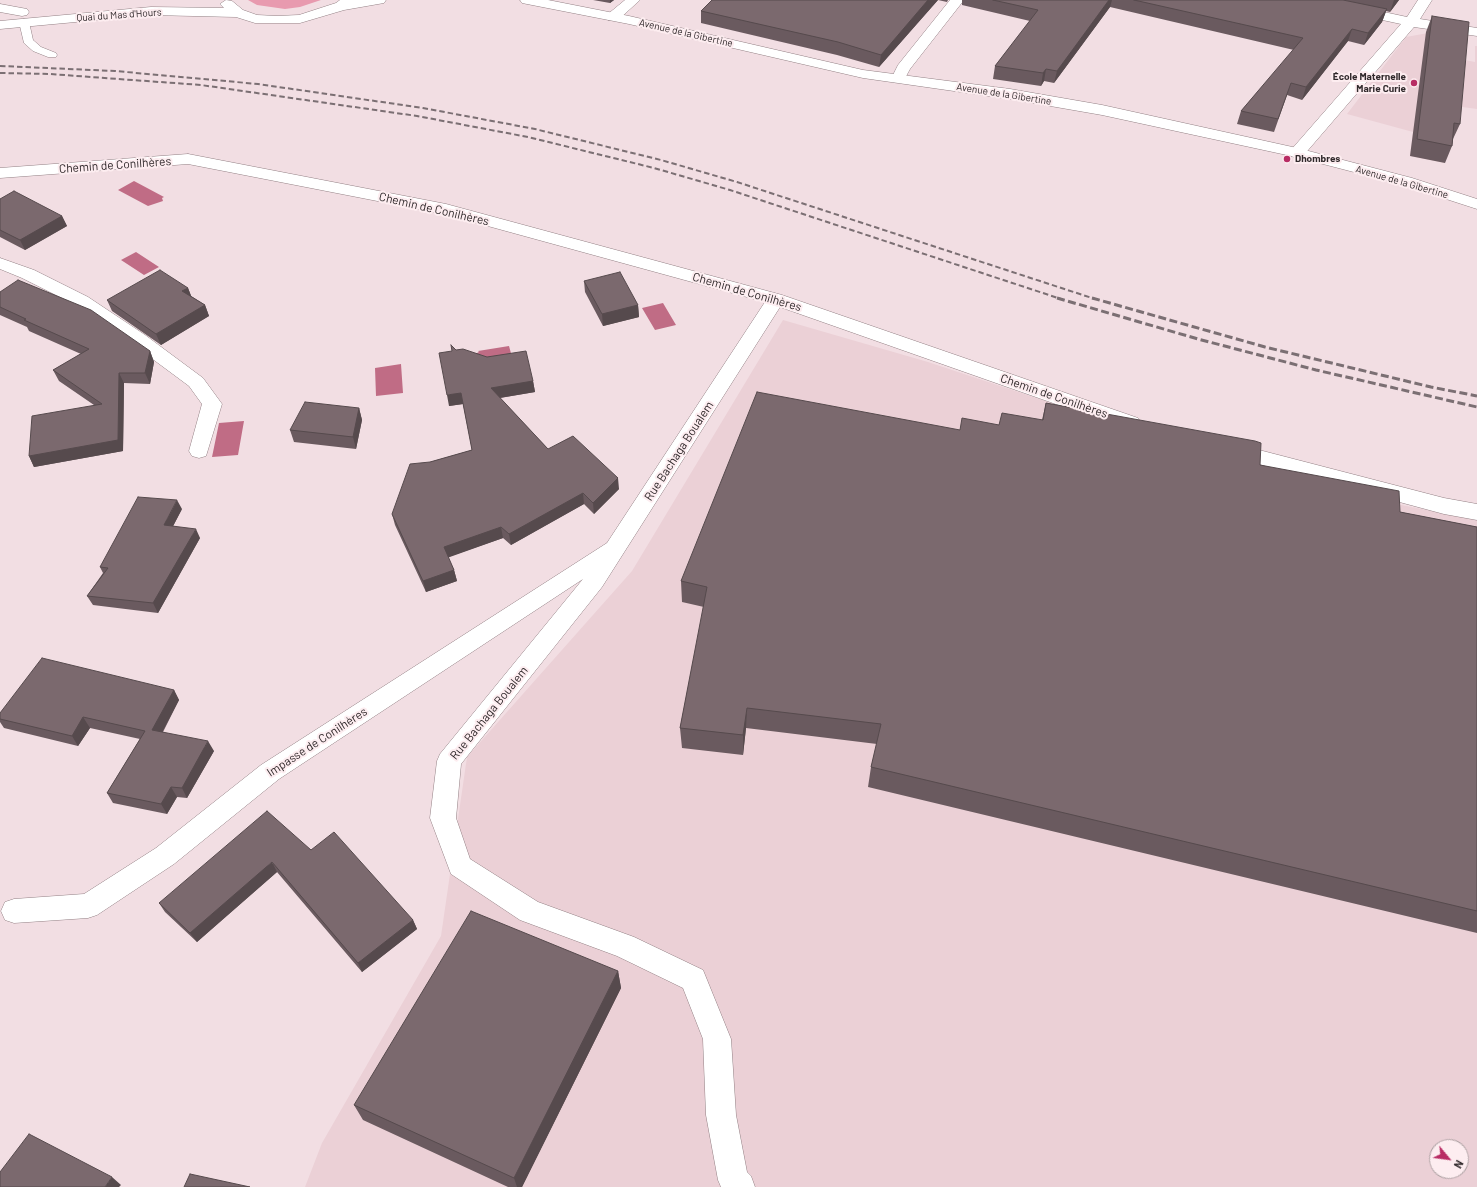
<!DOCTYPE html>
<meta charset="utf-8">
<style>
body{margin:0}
#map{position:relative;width:1477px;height:1187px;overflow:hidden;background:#f2dee3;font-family:Barlow,sans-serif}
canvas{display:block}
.north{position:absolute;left:1429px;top:1139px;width:40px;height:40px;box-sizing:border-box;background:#fdedf0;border:1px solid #ab9fa1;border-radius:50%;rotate:119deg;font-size:11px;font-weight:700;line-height:16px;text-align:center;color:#30292b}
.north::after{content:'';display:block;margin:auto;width:14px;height:18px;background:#b82c64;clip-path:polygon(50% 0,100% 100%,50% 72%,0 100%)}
</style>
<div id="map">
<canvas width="1477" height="1187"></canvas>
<div class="north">N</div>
</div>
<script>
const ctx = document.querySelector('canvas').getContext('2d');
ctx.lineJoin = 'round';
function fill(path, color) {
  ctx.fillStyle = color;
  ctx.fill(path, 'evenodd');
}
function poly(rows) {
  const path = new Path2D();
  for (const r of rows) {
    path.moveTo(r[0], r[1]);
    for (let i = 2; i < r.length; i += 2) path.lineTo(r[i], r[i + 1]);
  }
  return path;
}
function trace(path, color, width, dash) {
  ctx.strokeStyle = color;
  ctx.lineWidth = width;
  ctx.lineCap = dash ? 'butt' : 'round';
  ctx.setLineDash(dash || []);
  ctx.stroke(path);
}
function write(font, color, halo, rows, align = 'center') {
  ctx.font = font + ' Barlow,sans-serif';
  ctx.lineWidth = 4;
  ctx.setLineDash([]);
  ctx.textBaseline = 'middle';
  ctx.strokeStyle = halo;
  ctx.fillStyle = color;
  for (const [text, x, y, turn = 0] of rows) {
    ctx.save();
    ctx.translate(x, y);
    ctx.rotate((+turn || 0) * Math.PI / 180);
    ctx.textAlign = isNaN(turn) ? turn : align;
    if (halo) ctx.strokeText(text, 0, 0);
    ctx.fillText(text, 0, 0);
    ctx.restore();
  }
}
fill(poly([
 [1428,33,1460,59,1475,62,1475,46,1477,46,1477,109,1455,106,1447,139,1445,163,1410,156,1413,132,1347,114,1406,37],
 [783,320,928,362,1172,443,1346,494,1477,520,1477,1187,305,1187,322,1143,441,936,467,757,632,571],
 [1437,1147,1461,1147,1461,1171,1437,1171]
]), '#ebd0d6');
fill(poly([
 [248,0,321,0,300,7,285,9,257,5]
]), '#e89aaf');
fill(poly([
 [134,181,164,197,162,198,163,201,148,206,118,190],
 [136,252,159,267,144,275,121,260],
 [663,303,676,325,655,330,642,308],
 [509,346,512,357,481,362,475,354,479,352,478,351],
 [401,364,403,393,376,396,375,368],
 [244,421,238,455,212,457,219,423]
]), '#c06c85');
const lane = poly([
 [24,19,29,22,33,40,41,47,56,53,57,55,56,57,48,57,33,51,24,43,19,22,24,19]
]);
const street = poly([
 [625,0,640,0,618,20,608,20,606,17,608,14,625,0],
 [950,0,964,0,910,69,903,82,893,82,891,79,898,65,950,0],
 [1301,0,1328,0,1407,17,1418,0,1432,0,1420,19,1477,28,1477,36,1414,27,1303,156,1297,158,1291,156,1289,153,1291,150,1401,24,1308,4,1303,3,1301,0],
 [188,154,446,204,782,295,1138,418,1141,423,1138,428,1131,430,1124,428,780,307,602,587,461,764,456,818,470,859,538,902,634,937,703,970,731,1039,736,1115,747,1172,751,1176,755,1187,721,1187,718,1180,706,1115,703,1039,683,988,617,956,520,920,451,874,430,818,437,761,440,754,583,579,279,779,174,864,97,915,88,918,14,923,5,920,1,911,5,902,14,899,84,894,156,848,261,765,607,543,765,302,444,214,188,164,0,178,0,168,188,154],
 [0,258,34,270,88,297,145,335,203,378,222,404,206,456,199,458,192,456,189,451,202,404,189,386,131,343,76,305,22,278,0,269,0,258],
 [1232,443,1444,498,1477,504,1477,520,1444,514,1225,455,1222,450,1225,445,1232,443]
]);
const secondary = poly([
 [226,0,232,1,243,10,257,15,277,16,299,15,336,3,340,0,386,0,384,3,344,10,300,23,255,23,236,17,151,15,0,29,0,21,151,7,224,8,220,4,226,0],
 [520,0,548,0,629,16,863,70,1010,89,1102,105,1297,148,1412,178,1477,199,1477,209,1400,184,1296,157,1102,115,1010,99,863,78,629,24,527,4,522,3,520,0],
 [0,4,27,9,29,12,27,15,22,16,0,12,0,4]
]);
trace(lane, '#938185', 1);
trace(street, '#938185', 1);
trace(secondary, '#938185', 1);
fill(lane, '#fff');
fill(street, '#fff');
fill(secondary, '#fff');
trace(poly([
 [0,66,115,71,258,84,423,108,535,129,661,160,737,182,1095,299],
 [0,73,50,74,201,85,417,116,528,137,654,168,730,190,1061,299]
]), '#7b6f73', 2, [5.5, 3]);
trace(poly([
 [1057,298,1198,339,1316,370,1477,407],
 [1092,298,1265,347,1431,387,1477,396]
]), '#7b6f73', 3, [8, 3.5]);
fill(poly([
 [593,0,614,0,610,3],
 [712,0,938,0,879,67,837,55,701,23,701,11],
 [938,0,948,0,947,2],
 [962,0,1399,0,1390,12,1386,11,1382,22,1364,45,1348,41,1302,100,1287,95,1274,132,1237,124,1241,111,1294,50,1110,7,1054,83,1044,81,1041,86,993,79,995,66,1030,21,962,5],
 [1432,16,1460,124,1453,139,1452,146,1445,163,1410,156,1426,32],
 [0,199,62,216,67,226,25,250,0,237],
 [584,281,638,305,639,317,603,326,585,292],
 [188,288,191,296,205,305,209,316,161,345,112,311,107,300],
 [0,292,150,351,154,362,150,384,124,383,123,451,34,467,29,456,94,405,59,381,53,370,81,354,29,331,27,327,0,315],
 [456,350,533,381,535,392,500,398,548,449,619,489,594,514,584,504,511,545,503,538,448,557,454,570,457,581,426,592,395,525,392,514,430,462,472,450,463,404,449,406],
 [1046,403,1260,465,1400,512,1477,527,1477,933,868,787,871,767,877,744,746,728,743,755,682,748,680,728,704,607,682,602,681,581,960,430,1042,420],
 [359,408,362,420,356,449,294,442,290,430],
 [182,509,173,526,200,538,158,613,93,605,87,596,103,573,100,567],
 [174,690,179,700,163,732,214,751,187,798,177,797,167,814,113,803,107,793,140,739,90,728,78,746,4,728,0,722,0,713],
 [311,850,413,920,417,929,362,972,277,872,197,942,165,912,159,903],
 [618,971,621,988,522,1187,508,1187,363,1120,354,1105]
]), '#6a5a5f');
fill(poly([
 [610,0,614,0,610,3],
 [928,0,938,0,879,67,881,55],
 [1109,0,1112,0,1110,7,1054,83,1057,71],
 [1394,0,1399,0,1390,12],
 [1387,9,1382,22,1364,45,1368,33],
 [1352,29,1348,41,1302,100,1306,87],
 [1046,69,1044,81,1041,86,1043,73],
 [62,216,67,226,25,250,20,240],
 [188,288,192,298,182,291],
 [205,305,209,316,161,345,156,334],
 [638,305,639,317,603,326,602,314],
 [150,351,154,362,150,384,145,373],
 [119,373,124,383,123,451,34,467,29,456,118,440],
 [533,381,535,392,493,399,491,388],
 [461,393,463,404,449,406,447,395],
 [359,408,362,420,356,449,353,437],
 [618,478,619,489,594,514,593,503],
 [583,493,584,504,511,545,509,534],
 [177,500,182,509,169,534,164,525],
 [501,527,503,538,447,558,444,547],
 [196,529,200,538,158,613,153,603],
 [454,570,457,581,426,592,423,581],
 [174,690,179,700,158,740,152,730],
 [747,708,746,728,743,755,743,735],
 [83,717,90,728,78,746,72,736],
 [208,741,214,751,187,798,182,788],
 [171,787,177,797,167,814,161,804],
 [272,862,277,872,197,942,190,933],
 [413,920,417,929,362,972,358,963],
 [618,971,621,988,522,1187,517,1187,514,1178],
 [112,1177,121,1185,119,1187,105,1187]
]), '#564a4d');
const building = poly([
 [712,0,928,0,881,55,838,42,701,11,712,0],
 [993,0,1109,0,1057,71,1046,69,1043,73,995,66,1038,10,993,0],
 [1134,0,1343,0,1387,9,1368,33,1352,29,1306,87,1291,83,1278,119,1241,111,1303,38,1134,0],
 [1432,16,1469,22,1460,124,1454,123,1452,146,1417,139,1432,16],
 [14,191,62,216,20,240,0,230,0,199,14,191],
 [160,270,188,288,182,291,205,305,156,334,107,300,160,270],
 [620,272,638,305,602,314,584,281,620,272],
 [18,280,91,310,150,351,145,373,119,373,118,440,29,456,32,416,102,404,53,370,89,349,24,320,26,319,0,307,0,292,18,280],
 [451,345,456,350,463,349,487,357,526,351,533,381,491,388,548,449,573,436,618,478,593,503,583,493,509,534,501,527,444,547,454,570,423,581,392,514,410,464,430,462,472,450,461,393,447,395,439,353,452,351,451,345],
 [757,392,960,430,962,418,999,425,1002,413,1043,420,1046,403,1255,441,1261,443,1260,465,1399,491,1400,512,1477,527,1477,911,871,767,881,724,747,708,743,735,680,728,707,587,681,581,757,392],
 [305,402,359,408,353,437,290,430,305,402],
 [138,497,177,500,164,525,196,529,153,603,87,596,108,568,100,567,138,497],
 [42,658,174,690,152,730,208,741,182,788,171,787,161,804,107,793,145,731,83,717,72,736,0,719,0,713,42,658],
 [267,811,311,850,334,832,413,920,358,963,272,862,190,933,159,903,267,811],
 [471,911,618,971,514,1178,354,1105,471,911],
 [29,1134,112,1177,105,1187,0,1187,0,1172,29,1134],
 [190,1174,250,1187,184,1187,190,1174]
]);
fill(building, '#7b696e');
trace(building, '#564a4d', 1);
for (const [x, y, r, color] of [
 [1414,83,4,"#b82c64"],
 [1287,159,4,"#b82c64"]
]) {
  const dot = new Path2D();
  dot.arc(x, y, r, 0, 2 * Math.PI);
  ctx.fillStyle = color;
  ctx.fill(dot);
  trace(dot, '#fdedf0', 1.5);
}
write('10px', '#30292b', '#fdedf0', [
 ["Quai du Mas d'Hours",119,15,-4],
 ["Avenue de la Gibertine",686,33,13],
 ["Avenue de la Gibertine",1004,94,9],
 ["Avenue de la Gibertine",1402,182,16]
]);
write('bold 10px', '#30292b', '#fdedf0', [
 ["École Maternelle",1406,77],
 ["Marie Curie",1406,89],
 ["Dhombres",1295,159,"left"]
], 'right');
write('12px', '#30292b', '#fdedf0', [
 ["Chemin de Conilhères",115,165,-4],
 ["Chemin de Conilhères",434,209,13],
 ["Chemin de Conilhères",747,292,16],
 ["Chemin de Conilhères",1054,396,19],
 ["Rue Bachaga Boualem",679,451,-57],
 ["Rue Bachaga Boualem",489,713,-51],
 ["Impasse de Conilhères",317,742,-33]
]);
</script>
